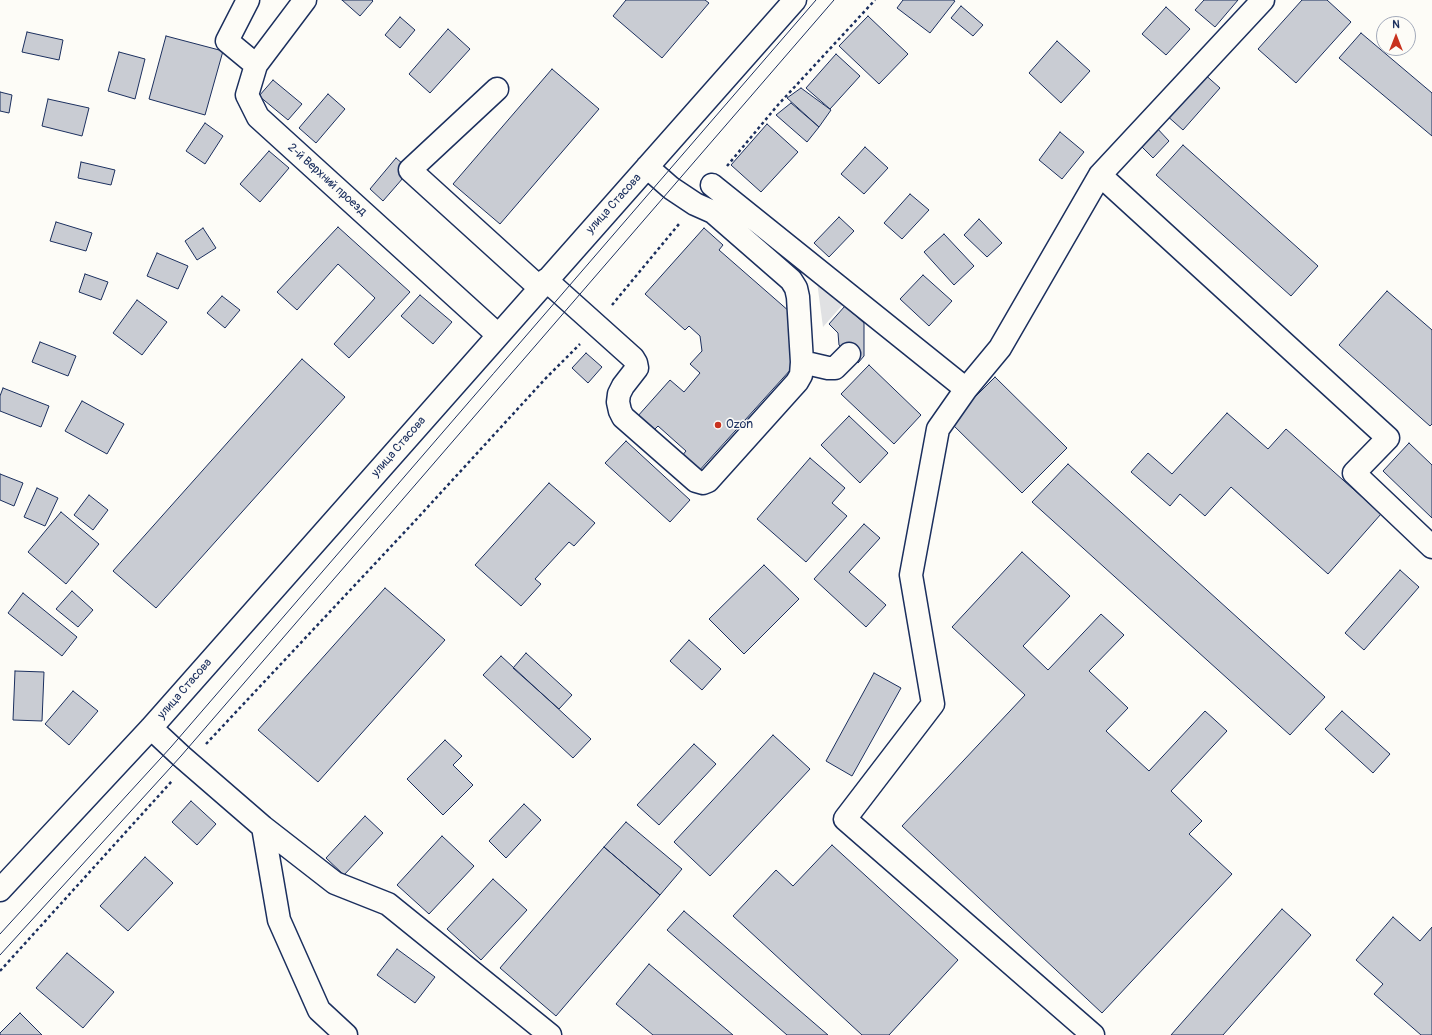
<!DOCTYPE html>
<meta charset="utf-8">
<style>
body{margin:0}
#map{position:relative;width:1432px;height:1035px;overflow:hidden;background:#fdfcf7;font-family:Pangolin,sans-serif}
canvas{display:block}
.north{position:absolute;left:1376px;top:16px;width:40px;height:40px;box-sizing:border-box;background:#fdfcf7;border:1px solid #a3aaba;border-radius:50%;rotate:0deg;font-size:11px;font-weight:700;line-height:16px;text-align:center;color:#1b2f5e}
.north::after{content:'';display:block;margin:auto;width:14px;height:18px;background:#c8321e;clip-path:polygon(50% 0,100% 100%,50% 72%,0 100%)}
</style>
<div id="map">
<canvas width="1432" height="1035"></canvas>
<div class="north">N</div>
</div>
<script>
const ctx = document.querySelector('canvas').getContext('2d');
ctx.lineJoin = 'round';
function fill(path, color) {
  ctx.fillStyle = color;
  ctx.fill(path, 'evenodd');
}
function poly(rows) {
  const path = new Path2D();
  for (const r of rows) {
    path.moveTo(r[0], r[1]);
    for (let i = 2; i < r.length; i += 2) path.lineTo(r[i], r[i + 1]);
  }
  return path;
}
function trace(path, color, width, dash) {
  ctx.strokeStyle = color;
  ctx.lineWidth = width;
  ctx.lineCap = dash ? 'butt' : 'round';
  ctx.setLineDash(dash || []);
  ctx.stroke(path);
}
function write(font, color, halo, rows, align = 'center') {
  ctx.font = font + ' Pangolin,sans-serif';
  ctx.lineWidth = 3;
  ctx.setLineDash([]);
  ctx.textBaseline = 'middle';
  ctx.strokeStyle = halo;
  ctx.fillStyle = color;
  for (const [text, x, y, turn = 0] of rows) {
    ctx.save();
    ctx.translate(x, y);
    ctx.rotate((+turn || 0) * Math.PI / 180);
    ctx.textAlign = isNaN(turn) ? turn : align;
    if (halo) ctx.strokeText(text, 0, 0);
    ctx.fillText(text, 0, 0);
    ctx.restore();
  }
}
fill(poly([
 [816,274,846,301,823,327]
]), '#e0e1e3');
const building = poly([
 [342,0,372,0,373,1,360,16,342,0],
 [626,0,705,0,709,3,662,58,613,16,626,0],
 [903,0,953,0,955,1,930,33,897,8,903,0],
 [1204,0,1238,0,1215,27,1195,10,1204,0],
 [1302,0,1327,0,1351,22,1296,83,1258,49,1302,0],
 [961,6,983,25,973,36,951,18,961,6],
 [1166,7,1190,29,1166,55,1142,34,1166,7],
 [868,16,908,54,879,84,839,46,868,16],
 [400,17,415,30,400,48,385,35,400,17],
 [448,29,470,49,430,93,409,74,448,29],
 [27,32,63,40,59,60,22,52,27,32],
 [1361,33,1432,93,1432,136,1339,58,1361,33],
 [166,36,223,51,205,115,149,99,166,36],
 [1057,41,1090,71,1061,103,1029,73,1057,41],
 [119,52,145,59,135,99,108,91,119,52],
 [836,54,860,76,830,109,806,88,836,54],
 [552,69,599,109,500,224,453,184,552,69],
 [1202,72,1220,88,1183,130,1165,114,1202,72],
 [273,80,302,104,288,120,259,96,273,80],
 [801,88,831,110,819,127,787,98,801,88],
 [0,92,12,95,9,113,0,111,0,92],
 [328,94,345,109,316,143,299,128,328,94],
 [48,99,89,108,82,136,42,126,48,99],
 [791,103,819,127,807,142,776,115,791,103],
 [205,123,223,136,205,164,186,151,205,123],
 [767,124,798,152,761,192,731,165,767,124],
 [1155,126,1169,141,1153,158,1138,143,1155,126],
 [1060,132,1084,152,1062,179,1039,160,1060,132],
 [1183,145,1318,266,1291,296,1156,175,1183,145],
 [865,147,888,168,864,194,841,174,865,147],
 [269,151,289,168,260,202,240,184,269,151],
 [396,158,410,170,383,201,370,189,396,158],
 [81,162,115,170,111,185,78,178,81,162],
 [910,194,929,210,902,239,884,223,910,194],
 [839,217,854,231,829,257,814,243,839,217],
 [979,219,1002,243,987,257,964,235,979,219],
 [56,222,92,233,86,251,50,241,56,222],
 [338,227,410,292,349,358,334,344,375,298,338,264,297,310,277,292,338,227],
 [203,228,216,248,197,260,185,241,203,228],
 [704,228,723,245,719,250,790,312,792,368,698,472,681,457,686,451,658,426,653,431,637,417,670,380,684,392,700,373,690,364,702,351,700,336,689,326,685,330,645,294,704,228],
 [944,234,974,266,954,285,924,252,944,234],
 [157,253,188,266,178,289,147,276,157,253],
 [85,274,108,282,101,300,79,292,85,274],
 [923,275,952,301,929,326,900,299,923,275],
 [1387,291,1432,330,1432,424,1430,426,1339,345,1387,291],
 [420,295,452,322,433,344,401,316,420,295],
 [222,296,240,310,225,328,207,313,222,296],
 [137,300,167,322,142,355,113,333,137,300],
 [845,306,864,323,864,356,858,363,839,345,838,333,829,324,845,306],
 [40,342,76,356,68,376,32,362,40,342],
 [586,353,602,367,588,383,572,368,586,353],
 [302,359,345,397,156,608,113,571,302,359],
 [869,365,921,415,894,444,841,394,869,365],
 [995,377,1067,448,1022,493,950,422,995,377],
 [3,388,49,406,41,427,0,411,0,396,3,388],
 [82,401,124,424,107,454,65,431,82,401],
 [1227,413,1268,449,1286,429,1381,514,1328,574,1231,487,1205,516,1180,494,1170,506,1131,472,1148,453,1172,474,1227,413],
 [849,416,888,453,860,483,821,445,849,416],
 [626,441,690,500,670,522,605,463,626,441],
 [1409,443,1432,465,1432,518,1383,471,1409,443],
 [810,458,845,488,832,503,847,516,806,562,757,519,810,458],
 [1068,464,1325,697,1290,735,1032,502,1068,464],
 [0,474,23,483,14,506,0,500,0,474],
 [549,483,595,523,574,546,569,542,535,579,541,584,521,606,475,565,549,483],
 [37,488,58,498,45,526,24,517,37,488],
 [89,495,108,510,93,530,74,515,89,495],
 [61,512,99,544,66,584,28,552,61,512],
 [864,524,880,538,849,572,886,605,866,627,814,579,864,524],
 [1022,552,1070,596,1023,646,1048,670,1101,614,1124,635,1089,671,1128,708,1106,731,1149,771,1205,711,1227,731,1171,791,1202,821,1189,834,1232,874,1102,1013,902,826,1025,695,952,627,1022,552],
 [764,565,799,599,744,654,709,619,764,565],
 [1400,570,1419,587,1364,650,1345,633,1400,570],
 [385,588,445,640,318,782,258,730,385,588],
 [72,591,93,610,78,627,56,609,72,591],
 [23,593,77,637,62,656,8,613,23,593],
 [689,640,721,669,702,690,670,661,689,640],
 [526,653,572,695,559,709,513,668,526,653],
 [501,656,591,739,573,758,483,675,501,656],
 [15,671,44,672,42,721,13,720,15,671],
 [874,673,901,688,852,776,826,761,874,673],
 [73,691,98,711,69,745,45,724,73,691],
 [1342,711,1390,754,1373,773,1325,729,1342,711],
 [773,735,810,769,710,876,674,842,773,735],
 [445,740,462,756,453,765,473,785,443,815,407,779,445,740],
 [694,744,716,764,659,825,637,805,694,744],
 [191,801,216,824,197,845,172,822,191,801],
 [524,804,541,820,506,858,489,841,524,804],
 [365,816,383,833,344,875,326,858,365,816],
 [626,822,682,869,660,895,604,847,626,822],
 [442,836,474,866,429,914,397,885,442,836],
 [832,845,958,960,889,1035,862,1035,733,916,776,870,793,886,832,845],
 [604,847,660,895,556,1016,500,968,604,847],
 [145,857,173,883,128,931,100,906,145,857],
 [493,879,527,910,481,960,447,929,493,879],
 [1282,909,1311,935,1223,1035,1171,1035,1282,909],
 [684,911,828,1035,787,1035,667,930,684,911],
 [1393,917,1420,941,1432,927,1432,1035,1421,1035,1374,994,1383,984,1356,960,1393,917],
 [397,949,435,977,415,1003,377,975,397,949],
 [67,953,114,992,83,1028,36,988,67,953],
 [649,964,733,1035,653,1035,616,1004,649,964],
 [20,1013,42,1035,0,1035,0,1033,20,1013]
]);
fill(building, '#c9ccd3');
trace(building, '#1b2f5e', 1);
const minor = poly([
 [248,0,227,41,256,65],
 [305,0,256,65,247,95,258,117,498,335],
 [497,89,410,170,540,288],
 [1100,175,1388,438,1354,473,1432,547],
 [712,185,966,389],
 [546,280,633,358,636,363,637,368,623,386,619,394,618,402,620,411,623,417,696,481,703,483,708,481,797,382,801,375,802,362,798,297,796,288,791,280,713,212,695,204,671,188,647,167],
 [802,362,828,368,835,368,849,354],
 [151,728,181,756,263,827,335,883,388,904,550,1035],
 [263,827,279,920,319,1010,346,1035],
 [0,890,151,728,795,0],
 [1093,1035,845,819,933,704,911,575,938,429,966,389,1000,348,1100,175,1263,0]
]);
trace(minor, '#1b2f5e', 25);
trace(poly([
 [727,166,777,106,875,0],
 [612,305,679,224],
 [206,744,414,522,546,378,580,344],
 [0,971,172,781]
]), '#1b2f5e', 2.5, [3, 3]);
trace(minor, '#fdfcf7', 22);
trace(poly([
 [0,934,171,747,816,0],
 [0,955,181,756,834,0]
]), '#1b2f5e', 1);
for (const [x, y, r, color] of [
 [718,425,4,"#c8321e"]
]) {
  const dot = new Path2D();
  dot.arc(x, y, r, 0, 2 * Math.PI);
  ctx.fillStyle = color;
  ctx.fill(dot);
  trace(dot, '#fdfcf7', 1.5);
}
write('12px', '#1b2f5e', '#fdfcf7', [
 ["2-й Верхний проезд",327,180,42],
 ["улица Стасова",614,204,-48],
 ["улица Стасова",399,447,-49],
 ["улица Стасова",185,689,-49]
]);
write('12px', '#1b2f5e', '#fdfcf7', [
 ["Ozon",726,425]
], 'left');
</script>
